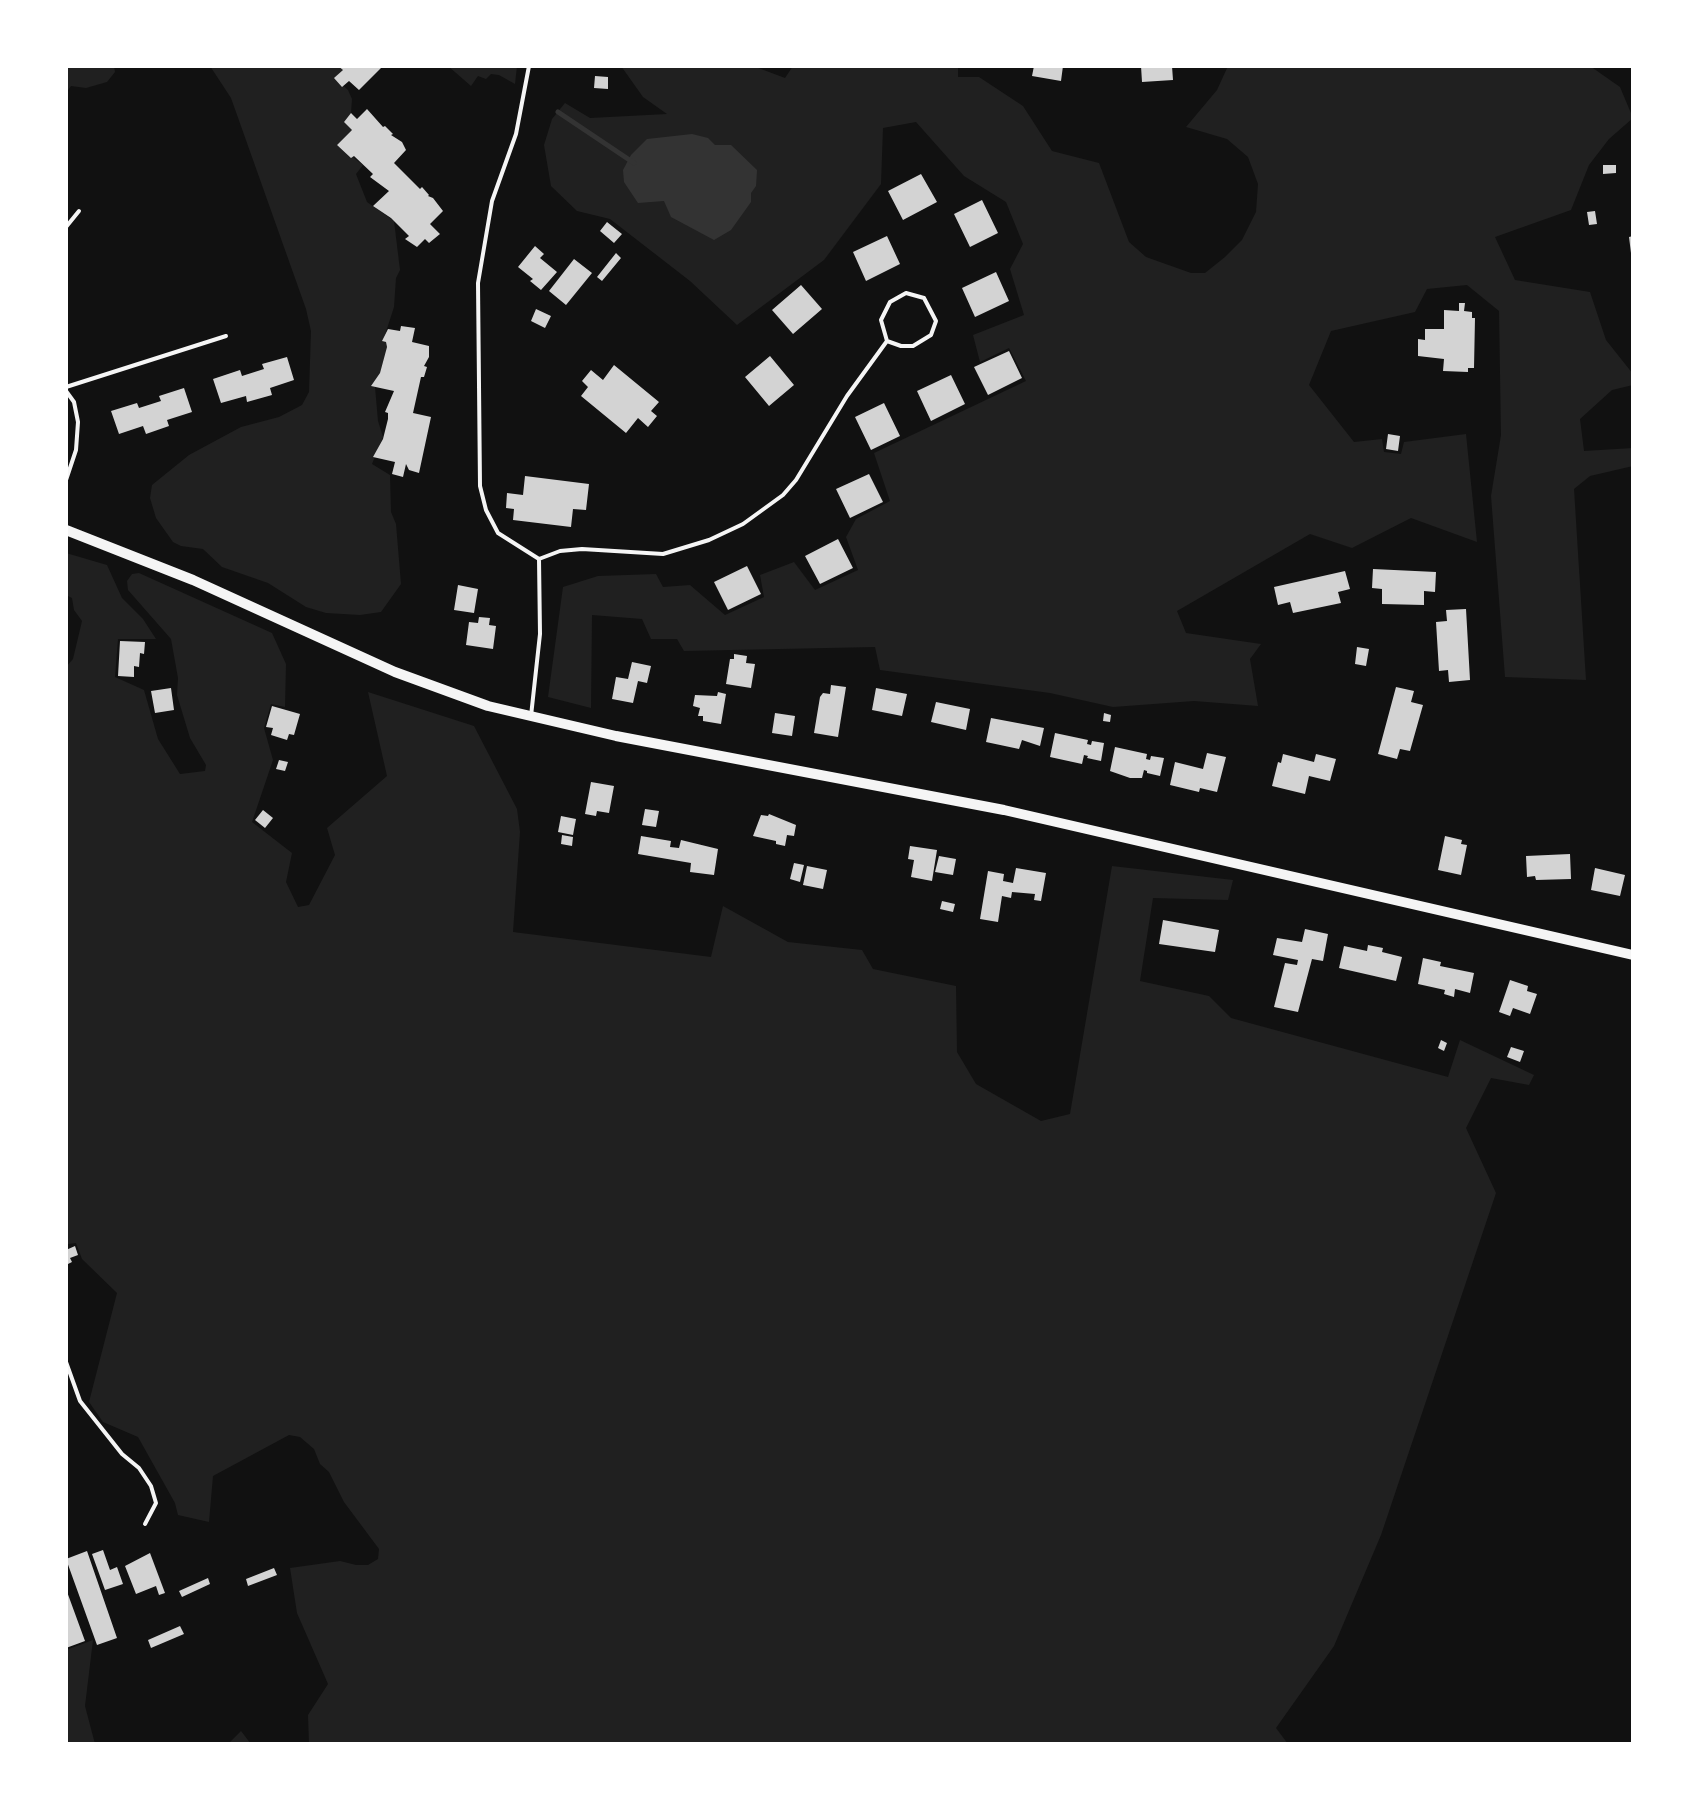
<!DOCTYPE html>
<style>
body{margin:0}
#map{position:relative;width:1699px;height:1810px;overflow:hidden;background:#111;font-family:"Roboto Condensed",sans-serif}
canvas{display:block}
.frame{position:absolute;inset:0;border:68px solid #fff;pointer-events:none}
</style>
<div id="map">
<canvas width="1699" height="1810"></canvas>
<div class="frame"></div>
</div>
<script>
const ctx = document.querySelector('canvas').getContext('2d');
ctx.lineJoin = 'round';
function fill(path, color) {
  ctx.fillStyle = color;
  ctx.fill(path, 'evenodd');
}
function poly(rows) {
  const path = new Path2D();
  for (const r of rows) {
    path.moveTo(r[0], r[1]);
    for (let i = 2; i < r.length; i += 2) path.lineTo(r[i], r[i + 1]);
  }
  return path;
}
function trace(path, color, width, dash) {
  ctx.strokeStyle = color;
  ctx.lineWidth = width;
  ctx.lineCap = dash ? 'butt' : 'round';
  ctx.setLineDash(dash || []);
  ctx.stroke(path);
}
fill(poly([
 [66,66,114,66,115,72,107,82,86,88,71,86,66,93],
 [210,66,338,66,343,70,335,78,348,90,352,99,351,113,344,122,352,130,337,145,363,165,356,174,367,202,394,221,400,270,396,278,394,307,383,341,386,342,387,347,380,373,372,386,375,387,378,421,383,437,372,464,390,475,391,512,396,524,401,584,381,612,360,615,326,613,306,607,268,583,222,567,203,549,181,546,173,542,156,518,150,498,152,485,189,455,241,427,279,417,302,405,309,392,311,331,306,309,231,98],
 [448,66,517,66,515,84,499,75,491,74,486,79,478,76,471,86],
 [621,66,753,66,785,78,793,66,958,66,958,77,979,77,1023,106,1052,151,1099,163,1129,242,1146,257,1191,273,1205,273,1225,257,1242,240,1256,212,1258,184,1248,157,1227,139,1186,127,1217,90,1228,66,1590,66,1620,87,1633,118,1609,139,1589,165,1571,210,1495,237,1515,280,1590,292,1606,340,1633,374,1633,385,1612,390,1580,419,1584,451,1633,448,1633,466,1590,476,1574,489,1586,680,1505,677,1491,496,1501,435,1499,311,1467,285,1427,289,1415,312,1331,331,1309,385,1354,442,1382,439,1384,452,1401,454,1404,442,1466,434,1477,542,1411,518,1352,548,1310,534,1177,611,1186,633,1261,644,1250,659,1258,706,1194,701,1113,707,1050,693,880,670,875,647,684,651,677,639,651,639,642,619,592,615,591,708,548,697,563,587,598,576,656,574,663,587,690,585,725,615,764,597,760,575,794,562,815,590,858,570,846,537,856,519,890,501,874,453,1026,381,1009,348,980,362,973,335,1024,315,1010,269,1023,244,1006,202,964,176,916,122,883,128,881,184,824,260,737,325,690,281,610,219,577,211,551,186,544,145,552,119,565,103,590,118,667,114,643,97],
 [66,553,107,565,122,598,143,619,156,639,118,639,115,677,144,690,158,739,180,774,205,771,206,765,190,738,177,695,178,678,171,639,128,590,127,581,132,574,139,573,272,633,286,664,285,707,271,704,264,728,273,760,252,822,292,853,286,882,298,907,309,905,335,855,327,828,387,776,368,692,474,726,517,809,520,832,513,932,711,957,723,906,788,942,862,950,873,969,956,986,957,1052,976,1084,1041,1121,1070,1114,1112,866,1233,880,1228,900,1153,898,1140,981,1209,996,1231,1018,1448,1077,1460,1040,1534,1075,1529,1085,1491,1078,1466,1128,1496,1193,1381,1535,1334,1646,1276,1728,1288,1744,309,1744,308,1715,328,1684,297,1613,290,1568,340,1561,356,1565,368,1565,378,1559,379,1549,344,1502,329,1472,320,1464,314,1449,300,1437,289,1435,213,1476,209,1522,178,1515,175,1503,138,1437,103,1422,89,1402,117,1293,82,1259,76,1243,68,1244,66,1238,66,667,73,659,82,621,74,610,72,598,66,595],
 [93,1640,85,1706,95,1744,66,1744,66,1650],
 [241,1731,251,1744,228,1744]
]), '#202020');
fill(poly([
 [692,134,708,138,715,145,731,145,757,170,756,186,751,193,751,202,731,230,714,240,671,217,664,201,638,203,624,182,623,170,631,155,647,139]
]), '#333');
trace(poly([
 [558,112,634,163]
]), '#333', 5);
fill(poly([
 [338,66,383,66,359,90,349,81,342,87,334,78,343,70],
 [1034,66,1063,66,1061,81,1032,76],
 [1141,66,1172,66,1173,80,1142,82],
 [595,76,608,77,608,89,594,88],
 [367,109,383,127,385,126,393,134,391,135,402,142,406,150,394,163,420,189,422,187,429,195,428,196,433,198,443,211,430,224,440,234,429,243,425,239,417,247,405,239,409,236,391,218,373,206,389,191,370,177,373,174,354,156,351,158,337,145,352,130,344,122,351,113,357,119],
 [1603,165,1616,165,1616,173,1603,174],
 [921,174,937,202,903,220,888,191],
 [982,200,998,233,970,247,954,214],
 [1595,211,1597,224,1589,225,1587,212],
 [607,222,622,234,614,243,600,231],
 [887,236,900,264,866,281,853,252],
 [1633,236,1633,253,1631,253,1629,237],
 [535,246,544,254,540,258,557,272,541,290,530,281,533,279,518,267],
 [616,253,621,258,602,281,597,277],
 [574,259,592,273,566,305,549,291],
 [996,272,1009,301,975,317,962,288],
 [801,285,822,309,793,334,772,310],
 [1459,303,1465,303,1464,311,1472,312,1472,318,1475,318,1474,368,1468,368,1468,372,1443,371,1444,359,1418,356,1418,339,1425,340,1425,329,1444,329,1444,310,1459,311],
 [536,309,551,316,545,328,531,321],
 [401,326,415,328,412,342,429,346,429,357,424,366,427,367,424,377,421,377,413,413,431,417,419,473,409,470,406,464,403,477,392,474,395,462,373,457,383,439,388,419,388,413,385,412,394,391,371,386,380,373,387,347,386,342,382,341,388,329,400,331],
 [1009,351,1022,378,988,395,974,367],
 [770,356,794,385,769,406,745,377],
 [287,357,294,380,270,388,272,395,247,402,246,396,221,403,213,379,240,370,242,376,264,369,262,364],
 [614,365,659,402,651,411,657,416,648,427,638,418,626,433,581,396,588,387,582,381,591,370,603,380],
 [951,375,965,404,931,421,917,391],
 [184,388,192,412,167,420,169,426,146,434,143,426,119,434,111,411,137,403,139,408,161,401,159,396],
 [884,403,900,436,871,450,855,417],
 [1388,434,1400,436,1398,451,1386,449],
 [869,474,883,502,850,518,836,489],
 [525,476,589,484,586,510,573,509,571,527,513,520,514,509,506,508,507,493,523,495],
 [838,539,853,568,820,584,805,556],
 [747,566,761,594,728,610,714,582],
 [1373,569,1436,572,1435,592,1424,591,1424,605,1382,604,1382,589,1372,588],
 [1345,571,1350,589,1338,592,1341,603,1293,613,1290,602,1278,605,1274,587],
 [458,585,478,589,474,613,454,610],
 [1466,609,1470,680,1449,682,1448,670,1439,671,1436,622,1447,621,1446,610],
 [479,617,490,618,489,625,496,626,493,649,466,645,469,622,478,623],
 [120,641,145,642,144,654,140,653,139,667,134,666,134,677,118,676],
 [1357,647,1369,649,1366,666,1355,664],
 [734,654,747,656,746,663,755,664,751,688,726,684,730,659,734,659],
 [632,662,651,666,647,683,638,681,633,703,612,699,616,677,628,679],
 [831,685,846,687,838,737,814,733,820,697,823,693,830,694],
 [1396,687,1414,691,1411,702,1423,705,1410,751,1400,749,1397,759,1378,754],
 [171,688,174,710,155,713,151,691],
 [876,688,907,694,902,716,872,710],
 [718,692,726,694,721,724,703,721,703,716,698,716,700,708,693,706,695,695,717,696],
 [936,702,970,709,966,730,931,722],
 [272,706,300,714,294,735,289,734,287,740,271,735,273,728,266,727],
 [775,713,795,716,792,736,772,733],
 [1104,713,1111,715,1110,722,1103,721],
 [991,718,1044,728,1040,746,1022,740,1019,749,986,742],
 [1055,733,1088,740,1087,744,1091,745,1092,741,1104,743,1101,761,1087,758,1088,756,1084,755,1082,764,1050,757],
 [1115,747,1147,754,1146,759,1150,760,1151,756,1164,758,1160,776,1147,773,1147,771,1144,770,1142,778,1130,778,1110,771],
 [1207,753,1226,757,1217,792,1200,788,1199,792,1170,785,1175,762,1203,769],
 [1283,754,1314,762,1316,754,1336,759,1330,781,1309,776,1305,794,1272,786,1278,762,1281,763],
 [279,760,288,762,285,771,276,769],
 [591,782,614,786,609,813,597,811,596,816,585,814],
 [645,809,659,811,656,827,642,825],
 [263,810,273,818,265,828,255,820],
 [769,814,796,825,794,836,787,835,785,846,776,844,776,841,753,836,761,815,768,816],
 [561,816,576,819,573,835,558,832],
 [562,835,573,837,572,846,561,844],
 [641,836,671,841,670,847,679,848,681,840,718,849,714,875,690,872,691,863,638,854],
 [1445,836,1462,840,1461,844,1467,845,1461,875,1438,870],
 [910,846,937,850,932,881,911,877,914,860,908,859],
 [1570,854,1571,879,1536,880,1535,876,1527,877,1526,856],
 [939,856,956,859,953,875,935,872],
 [794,863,804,865,800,882,790,879],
 [807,866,827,870,823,889,803,885],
 [1016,868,1046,873,1041,901,1034,900,1035,894,1012,892,1011,898,1002,896,998,922,980,919,988,871,1004,874,1003,881,1013,883],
 [1595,868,1625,875,1620,896,1591,890],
 [942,901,955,904,953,912,940,909],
 [1163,920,1219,930,1215,952,1159,944],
 [1305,929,1328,934,1323,961,1312,959,1298,1012,1274,1007,1285,963,1297,965,1298,960,1273,955,1277,938,1302,942],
 [1368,945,1383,948,1382,952,1402,957,1396,981,1339,968,1344,946,1367,951],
 [1423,958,1441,962,1440,966,1474,973,1470,993,1455,989,1454,997,1444,994,1445,990,1418,984],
 [1510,980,1528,986,1527,991,1537,994,1530,1014,1513,1008,1510,1016,1499,1012],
 [1441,1040,1447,1043,1444,1051,1438,1048],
 [1511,1047,1524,1051,1520,1062,1507,1057],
 [75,1246,78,1255,70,1258,72,1262,66,1265,66,1250],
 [103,1550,110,1570,117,1567,123,1584,105,1590,92,1554],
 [87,1551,117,1638,97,1645,66,1559],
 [150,1553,165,1593,159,1595,156,1586,136,1594,125,1566],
 [274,1568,277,1575,248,1586,246,1579],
 [208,1578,210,1584,182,1597,179,1591],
 [66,1589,85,1641,66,1648],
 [180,1626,184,1634,151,1648,148,1640]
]), '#d3d3d3');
trace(poly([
 [529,66,516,134,492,201,478,283,480,486,486,510,498,533,539,559,540,634,531,716],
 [66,227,79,211],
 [66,387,226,336],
 [66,391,74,402,78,422,76,450,66,480],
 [539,559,560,551,582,549,663,554,709,540,743,524,783,495,796,480,847,396,887,341,901,346,913,346,931,335,936,321,924,298,906,293,890,302,881,320,887,341],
 [66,1362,80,1401,122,1454,139,1468,151,1486,156,1503,145,1524]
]), '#f5f5f5', 4);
trace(poly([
 [66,530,193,580,395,672,488,706,616,736,1004,810,1633,955]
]), '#f5f5f5', 10);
</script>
